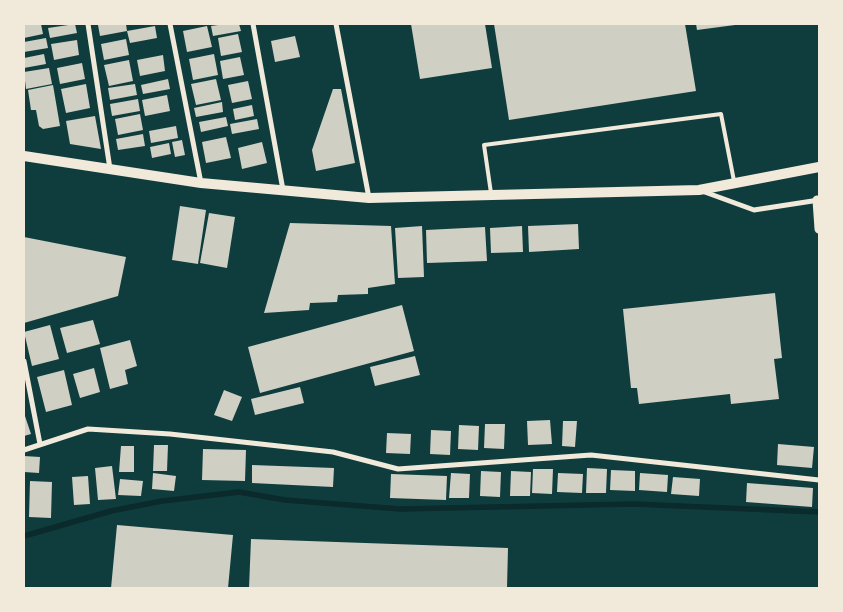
<!DOCTYPE html>
<html>
<head>
<meta charset="utf-8">
<style>
	body { margin:0 }
	#map { position:relative; width:843px; height:612px; overflow:hidden; background:#0f3d3e; font-family:"Varela Round",sans-serif }
	canvas { display:block }
	.frame { position:absolute; inset:0; border:25px solid #f1e9da; pointer-events:none }
</style>
</head>
<body>
<div id="map">
<canvas width="843" height="612"></canvas>
<div class="frame"></div>
</div>
<script>
const ctx = document.querySelector('canvas').getContext('2d');
ctx.lineJoin = 'round';
function trace(path, color, width, dash) { ctx.strokeStyle = color; ctx.lineWidth = width; ctx.lineCap = dash ? 'butt' : 'round'; ctx.setLineDash(dash || []); ctx.stroke(path); }
function fillPath(path, color) { ctx.fillStyle = color; ctx.fill(path, 'evenodd'); }
const stream = new Path2D(`
	M24 536 111 511 162 501 239 492 285 500 400 509 634 504 819 512`);
const building = new Path2D(`
	M24 24H41L43 34 24 38Z
	M75 24 77 33 50 38 48 28Z
	M102 24H126L127 31 100 36 98 25Z
	M225 24H239L241 31 213 36 211 26Z
	M411 24H485L492 68 420 79Z
	M494 24H685L696 91 509 120Z
	M696 24H735V25L697 30Z
	M155 26 157 38 130 43 127 31Z
	M207 26 212 47 187 52 183 31Z
	M238 34 242 52 221 56 218 38Z
	M295 36 300 57 275 62 271 41Z
	M46 38 48 48 24 52V42Z
	M126 39 129 55 104 60 101 44Z
	M77 40 79 55 54 60 51 44Z
	M44 54 46 64 24 68V58Z
	M214 54 218 75 193 80 189 59Z
	M163 55 165 71 140 76 137 60Z
	M240 57 244 75 223 79 220 61Z
	M129 60 133 81 109 86 104 65Z
	M82 63 85 79 60 84 57 68Z
	M49 68 52 84 26 89 24 72Z
	M168 79 170 89 143 94 141 85Z
	M216 79 221 100 196 105 191 84Z
	M248 81 252 99 232 103 228 85Z
	M86 84 90 108 66 113 61 89Z
	M135 84 137 95 110 100 108 88Z
	M53 85 60 126 43 129 39 126 36 110H31L28 90Z
	M333 89H341L355 163 316 171 312 150Z
	M167 95 170 111 145 116 142 100Z
	M138 99 140 111 112 116 110 104Z
	M222 102 223 112 196 117 194 108Z
	M252 105 254 116 235 120 233 109Z
	M140 114 143 130 118 135 115 119Z
	M95 116 101 149 70 144 66 121Z
	M226 117 228 126 201 132 199 122Z
	M257 119 259 129 232 134 230 124Z
	M176 126 178 138 151 143 149 131Z
	M143 134 145 146 118 150 116 139Z
	M226 137 231 158 206 163 202 142Z
	M182 140 185 155 175 157 172 142Z
	M262 142 267 163 242 169 238 148Z
	M169 143 171 154 152 158 150 147Z
	M180 206 206 210 198 264 172 260Z
	M209 213 235 217 227 268 200 263Z
	M290 223 391 226 395 284 368 288V294L338 295 337 302 310 303 309 310 264 313Z
	M578 224 579 249 529 252 528 226Z
	M422 226 424 277 398 278 395 228Z
	M522 226 523 252 491 253 490 228Z
	M485 227 487 261 427 263 426 230Z
	M24 237 126 257 118 296 24 323Z
	M775 293 782 358 774 359 779 399 731 404 730 394 639 404 637 388H631L623 309Z
	M402 305 414 351 260 393 248 347Z
	M93 320 100 344 67 353 60 328Z
	M50 325 59 359 32 366 24 332Z
	M130 340 137 366 125 370 128 384 110 389 100 348Z
	M415 356 420 375 375 386 370 367Z
	M94 368 100 392 80 398 73 374Z
	M64 370 72 405 46 412 37 377Z
	M300 387 304 403 255 415 251 399Z
	M224 390 242 397 232 421 214 415Z
	M24 413 31 434 24 436Z
	M550 420 552 444 528 445 527 421Z
	M563 421H577L575 447 562 446Z
	M485 424H505L504 449 484 448Z
	M459 425 479 426 478 450 458 449Z
	M431 430 451 431 450 455 430 454Z
	M387 433 411 434 410 454 386 453Z
	M778 444 814 447 812 468 777 465Z
	M154 445H168L167 471H153Z
	M121 446H134V472H119Z
	M203 449 246 450 245 481 202 480Z
	M24 456 40 457 39 473 24 472Z
	M252 465 334 468 333 487 252 483Z
	M112 466 116 499 98 500 95 468Z
	M587 468 607 469 606 493H586Z
	M533 469H553L552 494 532 493Z
	M611 470 635 471V491L610 490Z
	M481 471 501 472 500 497 480 496Z
	M511 471 531 472 530 496H510Z
	M153 473 176 476 174 491 152 489Z
	M451 473 470 474 469 498H449Z
	M558 473 583 474 582 493 557 492Z
	M640 473 668 475 667 492 639 490Z
	M391 474 447 476 446 500 390 498Z
	M88 476 90 504 74 505 72 477Z
	M673 477 700 479 699 496 671 494Z
	M120 479 143 481 141 496 118 495Z
	M30 481 52 482 51 518 29 517Z
	M747 483 813 488 812 507 746 502Z
	M117 525 233 535 228 588H111Z
	M251 539 508 548 507 588H249Z`);
const service = new Path2D(`
	M491 193 484 145 721 114 734 181`);
const minor = new Path2D(`
	M88 24 110 169
	M170 24 201 183
	M253 24 283 190
	M336 24 369 198
	M702 191 754 210 819 200
	M24 361 40 444
	M24 450 88 429 170 434 333 452 398 469 591 455 819 480`);
const tertiary = new Path2D(`
	M817 200 819 229`);
const secondary = new Path2D(`
	M24 156 201 183 369 198 699 190 819 167`);
trace(stream, '#0a2a2b', 5.5);
fillPath(building, '#cfcfc3');
trace(service, '#f1e9da', 4);
trace(minor, '#f1e9da', 5);
trace(tertiary, '#f1e9da', 9);
trace(secondary, '#f1e9da', 10);
</script>
</body>
</html>
